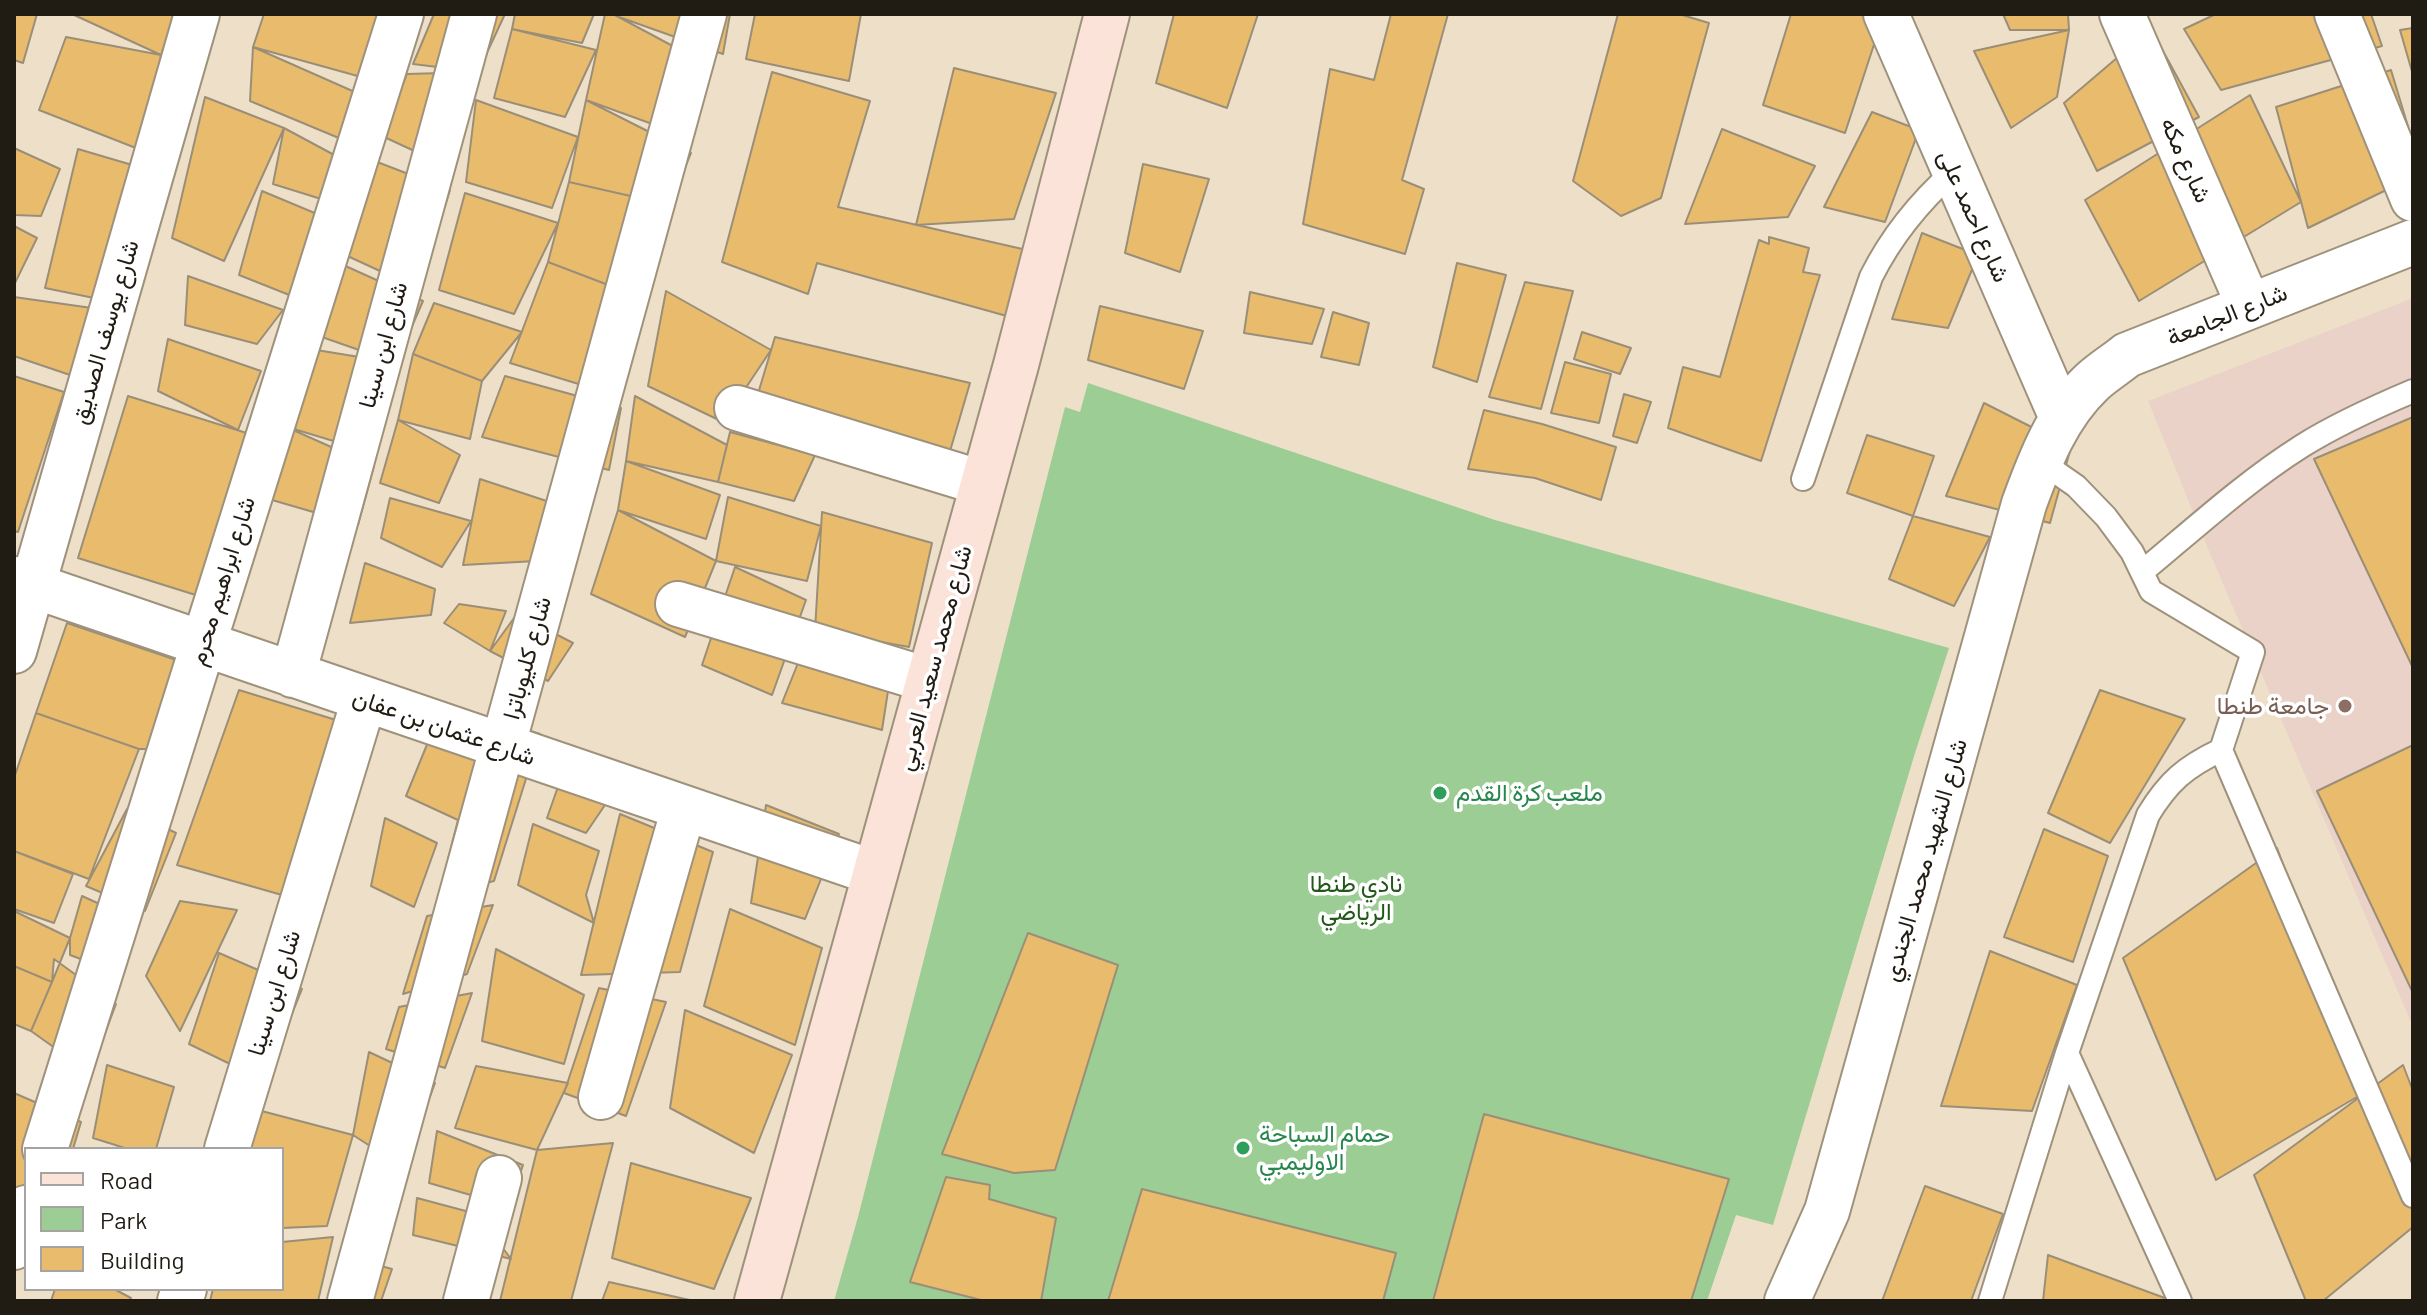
<!DOCTYPE html>
<html>
<head>
<meta charset="utf-8">
<style>
	body { margin:0 }
	#map { position:relative; width:2427px; height:1315px; overflow:hidden; background:#eee0c8; font-family:Barlow,sans-serif }
	canvas { display:block }
	.frame { position:absolute; inset:0; border:16px solid #211c13; pointer-events:none }
	.legend { position:absolute; left:24px; top:1147px; width:260px; height:144px; box-sizing:border-box; background:#fff; border:2px solid #a6a4a1; margin:0; padding:10px 14px; list-style:none; font-size:24px; color:#211c13 }
	.legend li { display:flex; align-items:center; gap:16px; height:40px }
	.legend b { width:40px; border:2px solid #a6a4a1 }
</style>
</head>
<body>
<div id="map">
<canvas width="2427" height="1315"></canvas>
<div class="frame"></div>
<ul class="legend">
<li><b style="height:10px;background:#fce3da"></b>Road</li>
<li><b style="height:22px;background:#9ccd94"></b>Park</li>
<li><b style="height:22px;background:#e8bc6c"></b>Building</li>
</ul>
</div>
<script>
const ctx = document.querySelector('canvas').getContext('2d');
ctx.lineJoin = 'round';
function fillPath(path, color) { ctx.fillStyle = color; ctx.fill(path, 'evenodd'); }
function trace(path, color, width, dash) { ctx.strokeStyle = color; ctx.lineWidth = width; ctx.lineCap = dash ? 'butt' : 'round'; ctx.setLineDash(dash || []); ctx.stroke(path); }
function write(font, color, halo, rows, align = 'center') {
  ctx.font = font + ' Barlow,Vazirmatn,sans-serif'; ctx.lineWidth = 7; ctx.setLineDash([]); ctx.textBaseline = 'middle'; ctx.strokeStyle = halo; ctx.fillStyle = color; for (const [text, x, y, turn = 0] of rows) {
    ctx.save(); ctx.translate(x, y); ctx.rotate((+turn || 0) * Math.PI / 180); ctx.textAlign = isNaN(turn) ? turn : align; if (halo) ctx.strokeText(text, 0, 0); ctx.fillText(text, 0, 0); ctx.restore();
  }
}
const education = new Path2D(`
	M2413 298V1027L2208 549 2148 401Z`);
const green = new Path2D(`
	M1088 383 1495 520 1949 648 1915 753 1773 1225 1736 1215 1707 1301H834L858 1217 1065 407 1080 412Z`);
const building = new Path2D(`
	M14 14H37L23 63 14 60Z
	M72 14H176L161 55Z
	M264 14H397L372 80 253 47Z
	M434 14H505L478 72 413 64Z
	M515 14H594L582 43 512 29Z
	M605 14H613L710 66 691 138 586 100Z
	M620 14H730L723 54 619 17Z
	M755 14H861L849 81 746 59Z
	M1174 14H1258L1227 108 1156 83Z
	M1391 14H1448L1402 180 1424 189 1405 254 1303 224 1330 69 1374 80Z
	M1618 14H1679L1709 23 1661 198 1621 216 1573 181Z
	M1791 14H1884L1845 133 1763 105Z
	M2003 14H2068L2069 30H2010Z
	M2216 14H2371L2382 46 2221 90 2184 29Z
	M2413 28V75L2400 30Z
	M512 29 596 50 565 117 494 98Z
	M2151 29 2199 117 2097 171 2064 103Z
	M2069 30 2057 97 2011 128 1974 51Z
	M66 37 161 55 146 152 39 110Z
	M253 47 357 93 346 141 250 101Z
	M954 68 1056 93 1014 219 916 225Z
	M2391 70 2413 143V177L2308 228 2276 107Z
	M478 72 449 167 382 136 407 74Z
	M772 72 870 101 838 207 1040 253 1021 320 817 263 808 294 722 262Z
	M2250 95 2301 202 2139 301 2085 200Z
	M205 97 284 128 224 261 172 238Z
	M476 100 578 137 552 208 466 182Z
	M586 100 691 153 670 205 569 182Z
	M1872 112 1919 130 1885 222 1824 207Z
	M284 128 351 164 334 203 273 184Z
	M1722 129 1815 166 1788 217 1685 224Z
	M14 148 60 169 41 216 14 215Z
	M78 149 139 167 99 299 45 288Z
	M372 160 450 190 419 289 341 253Z
	M1143 164 1209 179 1180 272 1125 253Z
	M569 182 670 205 645 299 548 262Z
	M262 191 329 219 302 300 239 275Z
	M465 193 558 223 514 314 439 290Z
	M14 226 37 238 14 285Z
	M1922 233 1978 255 1948 328 1892 319Z
	M1769 237 1809 248 1803 272 1820 275 1761 461 1668 428 1683 367 1720 377 1759 240 1769 244Z
	M330 259 423 301 396 363 302 330Z
	M548 262 645 299 621 397 510 363Z
	M1457 263 1506 275 1477 382 1433 367Z
	M188 276 283 310 257 344 185 325Z
	M1525 282 1573 291 1541 409 1489 397Z
	M666 291 771 350 723 422 648 386Z
	M1250 292 1324 309 1312 344 1244 333Z
	M14 297 99 309 73 376 14 356Z
	M434 303 522 332 482 381 413 354Z
	M1100 306 1203 331 1184 389 1088 360Z
	M1333 312 1369 323 1359 365 1321 357Z
	M1582 332 1631 348 1620 374 1574 359Z
	M775 337 970 383 948 458 757 397Z
	M168 339 261 371 238 430 158 391Z
	M298 347 396 363 373 453 284 426Z
	M413 354 482 381 470 439 398 420Z
	M1565 362 1611 374 1599 423 1551 413Z
	M14 376 64 392 18 532 14 531Z
	M505 376 621 408 609 470 482 437Z
	M1624 394 1651 402 1637 443 1613 436Z
	M128 396 253 435 202 597 78 558Z
	M635 396 727 445 718 482 626 461Z
	M1984 403 2071 447 2050 523 1946 496Z
	M1484 410 1542 424 1616 447 1601 500 1535 478 1468 469Z
	M2413 417V668L2314 459Z
	M398 420 460 455 439 503 380 483Z
	M284 426 374 466 358 525 272 500Z
	M730 432 815 455 794 501 718 482Z
	M1867 435 1934 456 1913 516 1847 493Z
	M626 461 720 495 706 539 618 510Z
	M480 479 589 515 573 559 463 565Z
	M728 497 821 526 807 581 716 561Z
	M390 498 471 521 442 567 381 538Z
	M618 510 716 561 685 637 591 594Z
	M822 512 932 543 909 647 815 630Z
	M1913 516 1990 537 1954 606 1889 579Z
	M365 563 435 589 431 615 350 623Z
	M735 567 806 600 772 695 702 665Z
	M459 604 506 611 490 651 444 623Z
	M517 614 573 643 548 681 490 651Z
	M67 623 188 664 158 749H139L36 713Z
	M806 643 888 691 882 730 782 703Z
	M239 690 336 720 282 895 177 865Z
	M2100 690 2185 719 2110 843 2048 813Z
	M444 703 540 734 494 881 439 895 458 820 406 796Z
	M36 713 139 749 89 879 14 851V778Z
	M2413 745V993L2317 791Z
	M560 781 609 799 586 833 547 818Z
	M766 805 839 834 805 919 751 903Z
	M127 809 176 833 145 911 86 886Z
	M620 814 713 852 680 972 581 975Z
	M385 818 437 843 414 907 371 886Z
	M533 824 599 851 586 895 594 923 518 885Z
	M2044 829 2108 856 2073 962 2004 937Z
	M2277 848 2367 1091 2216 1180 2123 958Z
	M14 851 73 874 54 923 14 909Z
	M82 896 137 921 110 970 70 955V938Z
	M180 901 237 910 180 1031 146 976Z
	M493 905 467 974 403 994 427 916Z
	M730 909 822 948 795 1045 704 1006Z
	M14 911 70 938 52 982 14 966Z
	M1028 933 1118 965 1055 1170 1014 1173 942 1154Z
	M496 949 584 995 564 1064 482 1041Z
	M1990 951 2077 985 2032 1111 1941 1106Z
	M219 953 302 989 265 1081 189 1044Z
	M54 959 116 1004 90 1073 31 1031 52 982Z
	M14 966 52 982 31 1031 14 1024Z
	M599 988 666 1002 626 1116 564 1093Z
	M472 993 445 1068 386 1049 399 1007Z
	M685 1010 792 1055 754 1153 670 1108Z
	M369 1052 435 1083 404 1168 353 1135Z
	M107 1065 174 1087 156 1149H128L93 1138Z
	M2403 1065 2413 1091V1227L2323 1301H2306L2254 1175Z
	M476 1066 568 1083 537 1150 455 1128Z
	M14 1093 81 1122 73 1149H26V1232L14 1224Z
	M254 1109 353 1135 327 1226 282 1228V1149H247Z
	M1484 1114 1729 1179 1691 1301H1433Z
	M437 1131 523 1165 509 1206 429 1183Z
	M613 1143 571 1301H500L537 1150Z
	M631 1163 751 1198 714 1289 612 1258Z
	M946 1177 990 1185 989 1199 1056 1218 1041 1301H985L910 1282Z
	M1925 1186 2003 1214 1971 1301H1882Z
	M1142 1189 1396 1253 1383 1301H1108Z
	M417 1198 507 1222 499 1243 511 1259 413 1235Z
	M333 1237 318 1301H210L213 1289H282V1242Z
	M2048 1255 2173 1301H2043Z
	M344 1256 392 1269 381 1301H345Z
	M609 1282 694 1301H602Z
	M55 1289H114L131 1298 129 1301H51Z`);
const lane = new Path2D(`
	M2040 461 2076 486 2106 517 2132 552 2151 591 2253 652 2221 750 2413 1196
	M1803 479 1871 277C1892 235 1919 202 1954 171
	M2142 572C2194 529 2245 482 2302 446 2337 424 2375 407 2413 391
	M2067 1053 2180 1301
	M1990 1301 2067 1053 2148 815C2168 782 2185 767 2221 750`);
const street = new Path2D(`
	M1886 14 2062 418
	M2122 14 2249 306
	M2337 14 2413 199
	M737 408 982 483
	M14 579 875 873
	M678 604 928 680
	M14 651 197 14
	M293 675 474 14
	M601 1097 684 808
	M45 1149 401 14
	M227 1149 364 700
	M14 1247 26 1208
	M180 1301 184 1289
	M350 1301 704 14
	M466 1301 499 1178
	M1787 1301 1827 1211 2024 504C2040 460 2057 415 2092 382 2103 372 2116 364 2127 355L2413 242`);
const secondary = new Path2D(`
	M757 1301 1016 365 1107 14`);
const markers = [
	[2345,706,8,"#8d6e63"],
	[1440,793,8,"#2e9e5b"],
	[1243,1148,8,"#2e9e5b"]
];
const streetNames = [
	["شارع مكه",2186,160,66],
	["شارع احمد على",1974,216,66],
	["شارع الجامعة",2227,315,-22],
	["شارع يوسف الصديق",105,332,-74],
	["شارع ابن سينا",383,345,-75],
	["شارع ابراهيم محرم",222,581,-73],
	["شارع كليوباترا",527,658,-75],
	["شارع محمد سعيد العربي",934,658,-75],
	["شارع عثمان بن عفان",444,727,19],
	["شارع الشهيد محمد الجندي",1925,860,-74],
	["شارع ابن سينا",274,993,-73]
];
const educationNames = [
	["جامعة طنطا",2329,706]
];
const leisureNames = [
	["ملعب كرة القدم",1456,793],
	["حمام السباحة",1259,1134],
	["الاوليمبي",1259,1162]
];
const parkNames = [
	["نادي طنطا",1356,884],
	["الرياضي",1356,912]
];
fillPath(education, '#ead2c9');
fillPath(green, '#9ccd94');
fillPath(building, '#e8bc6c');
trace(building, '#9b8e78', 2);
trace(lane, '#9f927c', 26);
trace(street, '#9f927c', 48);
trace(secondary, '#9f927c', 48);
trace(lane, '#fff', 22);
trace(street, '#fff', 44);
trace(secondary, '#fce3da', 44);
for (const [x, y, r, color] of markers) { const dot = new Path2D(); dot.arc(x, y, r, 0, 2 * Math.PI); ctx.fillStyle = color; ctx.fill(dot); trace(dot, '#fff', 3); }
write('24px', '#211c13', '#fff', streetNames);
write('24px', '#785e54', '#fff', educationNames, 'right');
write('24px', '#27864d', '#fff', leisureNames, 'left');
write('24px', '#225919', '#fff', parkNames);
</script>
</body>
</html>
